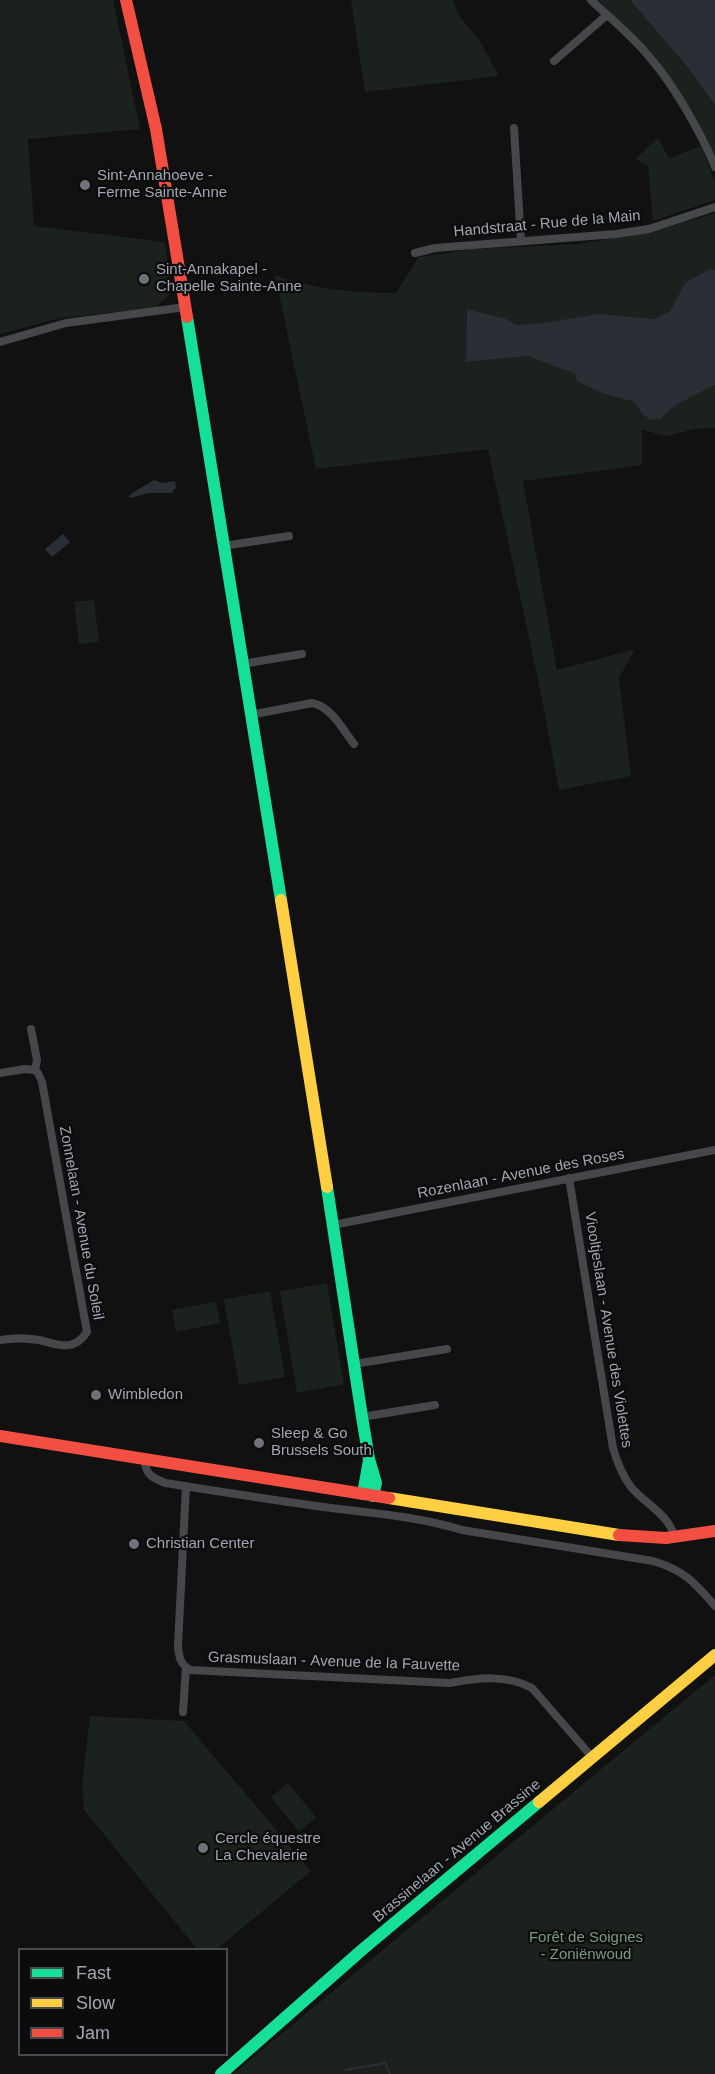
<!DOCTYPE html>
<html>
<head>
<meta charset="utf-8">
<style>
	body { margin:0 }
	#map { position:relative; width:715px; height:2074px; overflow:hidden; background:#111112; font-family:Helvetica,sans-serif }
	canvas { display:block }
	.legend { position:absolute; left:18px; top:1948px; width:210px; height:108px; box-sizing:border-box; background:#0c0c0d; border:2px solid #484a4f; margin:0; padding:8px 10px; list-style:none; font-size:18px; color:#a3a6b2 }
	.legend li { display:flex; align-items:center; gap:12px; height:30px }
	.legend b { width:30px; border:2px solid #484a4f }
</style>
</head>
<body>
<div id="map">
<canvas width="715" height="2074"></canvas>
<ul class="legend">
<li><b style="height:8px;background:#16e098"></b>Fast</li>
<li><b style="height:8px;background:#ffcf43"></b>Slow</li>
<li><b style="height:8px;background:#f24e42"></b>Jam</li>
</ul>
</div>
<script>
const ctx = document.querySelector('canvas').getContext('2d');
ctx.lineJoin = 'round';
function fillPath(path, color) { ctx.fillStyle = color; ctx.fill(path, 'evenodd'); }
function trace(path, color, width, dash) { ctx.strokeStyle = color; ctx.lineWidth = width; ctx.lineCap = dash ? 'butt' : 'round'; ctx.setLineDash(dash || []); ctx.stroke(path); }
function write(font, color, halo, rows, align = 'center') {
  ctx.font = font + ' Helvetica,sans-serif'; ctx.lineWidth = 4.5; ctx.setLineDash([]); ctx.textBaseline = 'middle'; ctx.strokeStyle = halo; ctx.fillStyle = color; for (const [text, x, y, turn = 0] of rows) {
    ctx.save(); ctx.translate(x, y); ctx.rotate((+turn || 0) * Math.PI / 180); ctx.textAlign = isNaN(turn) ? turn : align; if (halo) ctx.strokeText(text, 0, 0); ctx.fillText(text, 0, 0); ctx.restore();
  }
}
const green = new Path2D(`
	M0 0H113L140 129 28 139 34 226 165 242 171 293 156 307 61 318 0 334Z
	M351 0H453L458 14 479 40 499 76 365 92Z
	M598 0H630L686 65 715 105V162L699 124 661 66Z
	M658 138 669 158 701 146 715 182V200L653 221 648 166 635 159Z
	M715 213V270H710L685 283 670 311 655 319 636 318 516 325 507 319 467 309 466 362 528 356 575 374 602 393 634 402 642 414 662 419 674 406 715 385V428L695 429 666 436 642 430V465L523 481 557 670 635 649 619 678 631 776 559 790 538 679 488 449 316 469 275 275C309 288 359 294 396 293L419 257 474 249 579 244 657 230Z
	M94 600 99 642 79 644 74 602Z
	M327 1283 344 1384 297 1393 280 1291Z
	M270 1291 285 1377 239 1385 224 1299Z
	M216 1302 220 1323 176 1332 172 1310Z
	M715 1675V2074H233Z
	M90 1716 184 1721 311 1871 217 1949H197L84 1810 82 1785Z
	M288 1783 316 1817 299 1832 271 1797Z`);
const water = new Path2D(`
	M630 0H715V105L686 65Z
	M710 269 715 270V385L674 406 661 419 651 420 642 414 634 402 602 393 577 381 575 374 528 356 466 362 467 309 507 319 516 325 543 323 598 314 655 319 670 311 685 283Z
	M154 480 162 483 175 481 176 488 171 493H148L130 498 129 496 132 493Z
	M63 534 70 542 52 557 45 549Z`);
const stream = new Path2D(`
	M346 2070 385 2063 390 2074`);
const street = new Path2D(`
	M591 0C611 19 634 37 651 59 673 84 703 136 715 167
	M554 61 607 15
	M514 128 521 241
	M415 253 435 248 616 234 649 229 715 207
	M0 342 66 323 185 307
	M223 546 289 536
	M242 664 302 654
	M250 715 312 703C331 706 343 730 354 744
	M0 1073 25 1069 35 1070
	M569 1178 613 1448C617 1462 622 1475 631 1487 644 1503 671 1516 674 1537
	M333 1225 715 1150
	M0 1340C12 1338 27 1338 39 1340 58 1344 73 1353 87 1332L42 1082 38 1073 35 1070 37 1060 31 1029
	M354 1364 447 1349
	M362 1417 435 1405
	M145 1459C144 1474 153 1478 165 1483 216 1491 266 1499 316 1506 365 1513 414 1515 462 1530L653 1561C684 1570 695 1583 715 1606
	M186 1486 178 1646C179 1657 180 1665 191 1670L450 1683C477 1678 507 1674 532 1688L592 1757
	M183 1712 186 1667`);
const fast = new Path2D(`
	M187 317 281 900
	M327 1187 362 1417 369 1459 376 1483 373 1496
	M363 1494 369 1460
	M221 2074 363 1949 539 1802`);
const slow = new Path2D(`
	M281 900 327 1187
	M389 1498 619 1535
	M539 1802 715 1655`);
const jam = new Path2D(`
	M126 0 156 129 187 317
	M0 1436 389 1498
	M619 1535 666 1538 715 1531`);
const markers = [
	[85,185,6,"#70727a"],
	[144,279,6,"#70727a"],
	[96,1395,6,"#70727a"],
	[259,1443,6,"#70727a"],
	[134,1544,6,"#70727a"],
	[203,1848,6,"#70727a"]
];
const poiNames = [
	["Sint-Annahoeve -",97,176],
	["Ferme Sainte-Anne",97,193],
	["Sint-Annakapel -",156,270],
	["Chapelle Sainte-Anne",156,287],
	["Wimbledon",108,1395],
	["Sleep & Go",271,1434],
	["Brussels South",271,1451],
	["Christian Center",146,1544],
	["Cercle équestre",215,1839],
	["La Chevalerie",215,1856]
];
const streetNames = [
	["Handstraat - Rue de la Main",547,224,-5],
	["Rozenlaan - Avenue des Roses",521,1174,-11],
	["Zonnelaan - Avenue du Soleil",81,1223,80],
	["Viooltjeslaan - Avenue des Violettes",608,1330,81],
	["Grasmuslaan - Avenue de la Fauvette",334,1662,2],
	["Brassinelaan - Avenue Brassine",457,1851,-40]
];
const parkNames = [
	["Forêt de Soignes",586,1938],
	["- Zoniënwoud",586,1955]
];
fillPath(green, '#1b211c');
fillPath(water, '#292f35');
trace(stream, '#292f35', 2);
trace(street, '#46474a', 8);
trace(fast, '#16e098', 12);
trace(slow, '#ffcf43', 12);
trace(jam, '#f24e42', 12);
for (const [x, y, r, color] of markers) { const dot = new Path2D(); dot.arc(x, y, r, 0, 2 * Math.PI); ctx.fillStyle = color; ctx.fill(dot); trace(dot, '#0c0c0d', 2); }
write('15px', '#a3a6b2', '#0c0c0d', poiNames, 'left');
write('15px', '#a3a6b2', '#0c0c0d', streetNames);
write('15px', '#7b9b7f', '#0c0c0d', parkNames);
</script>
</body>
</html>
